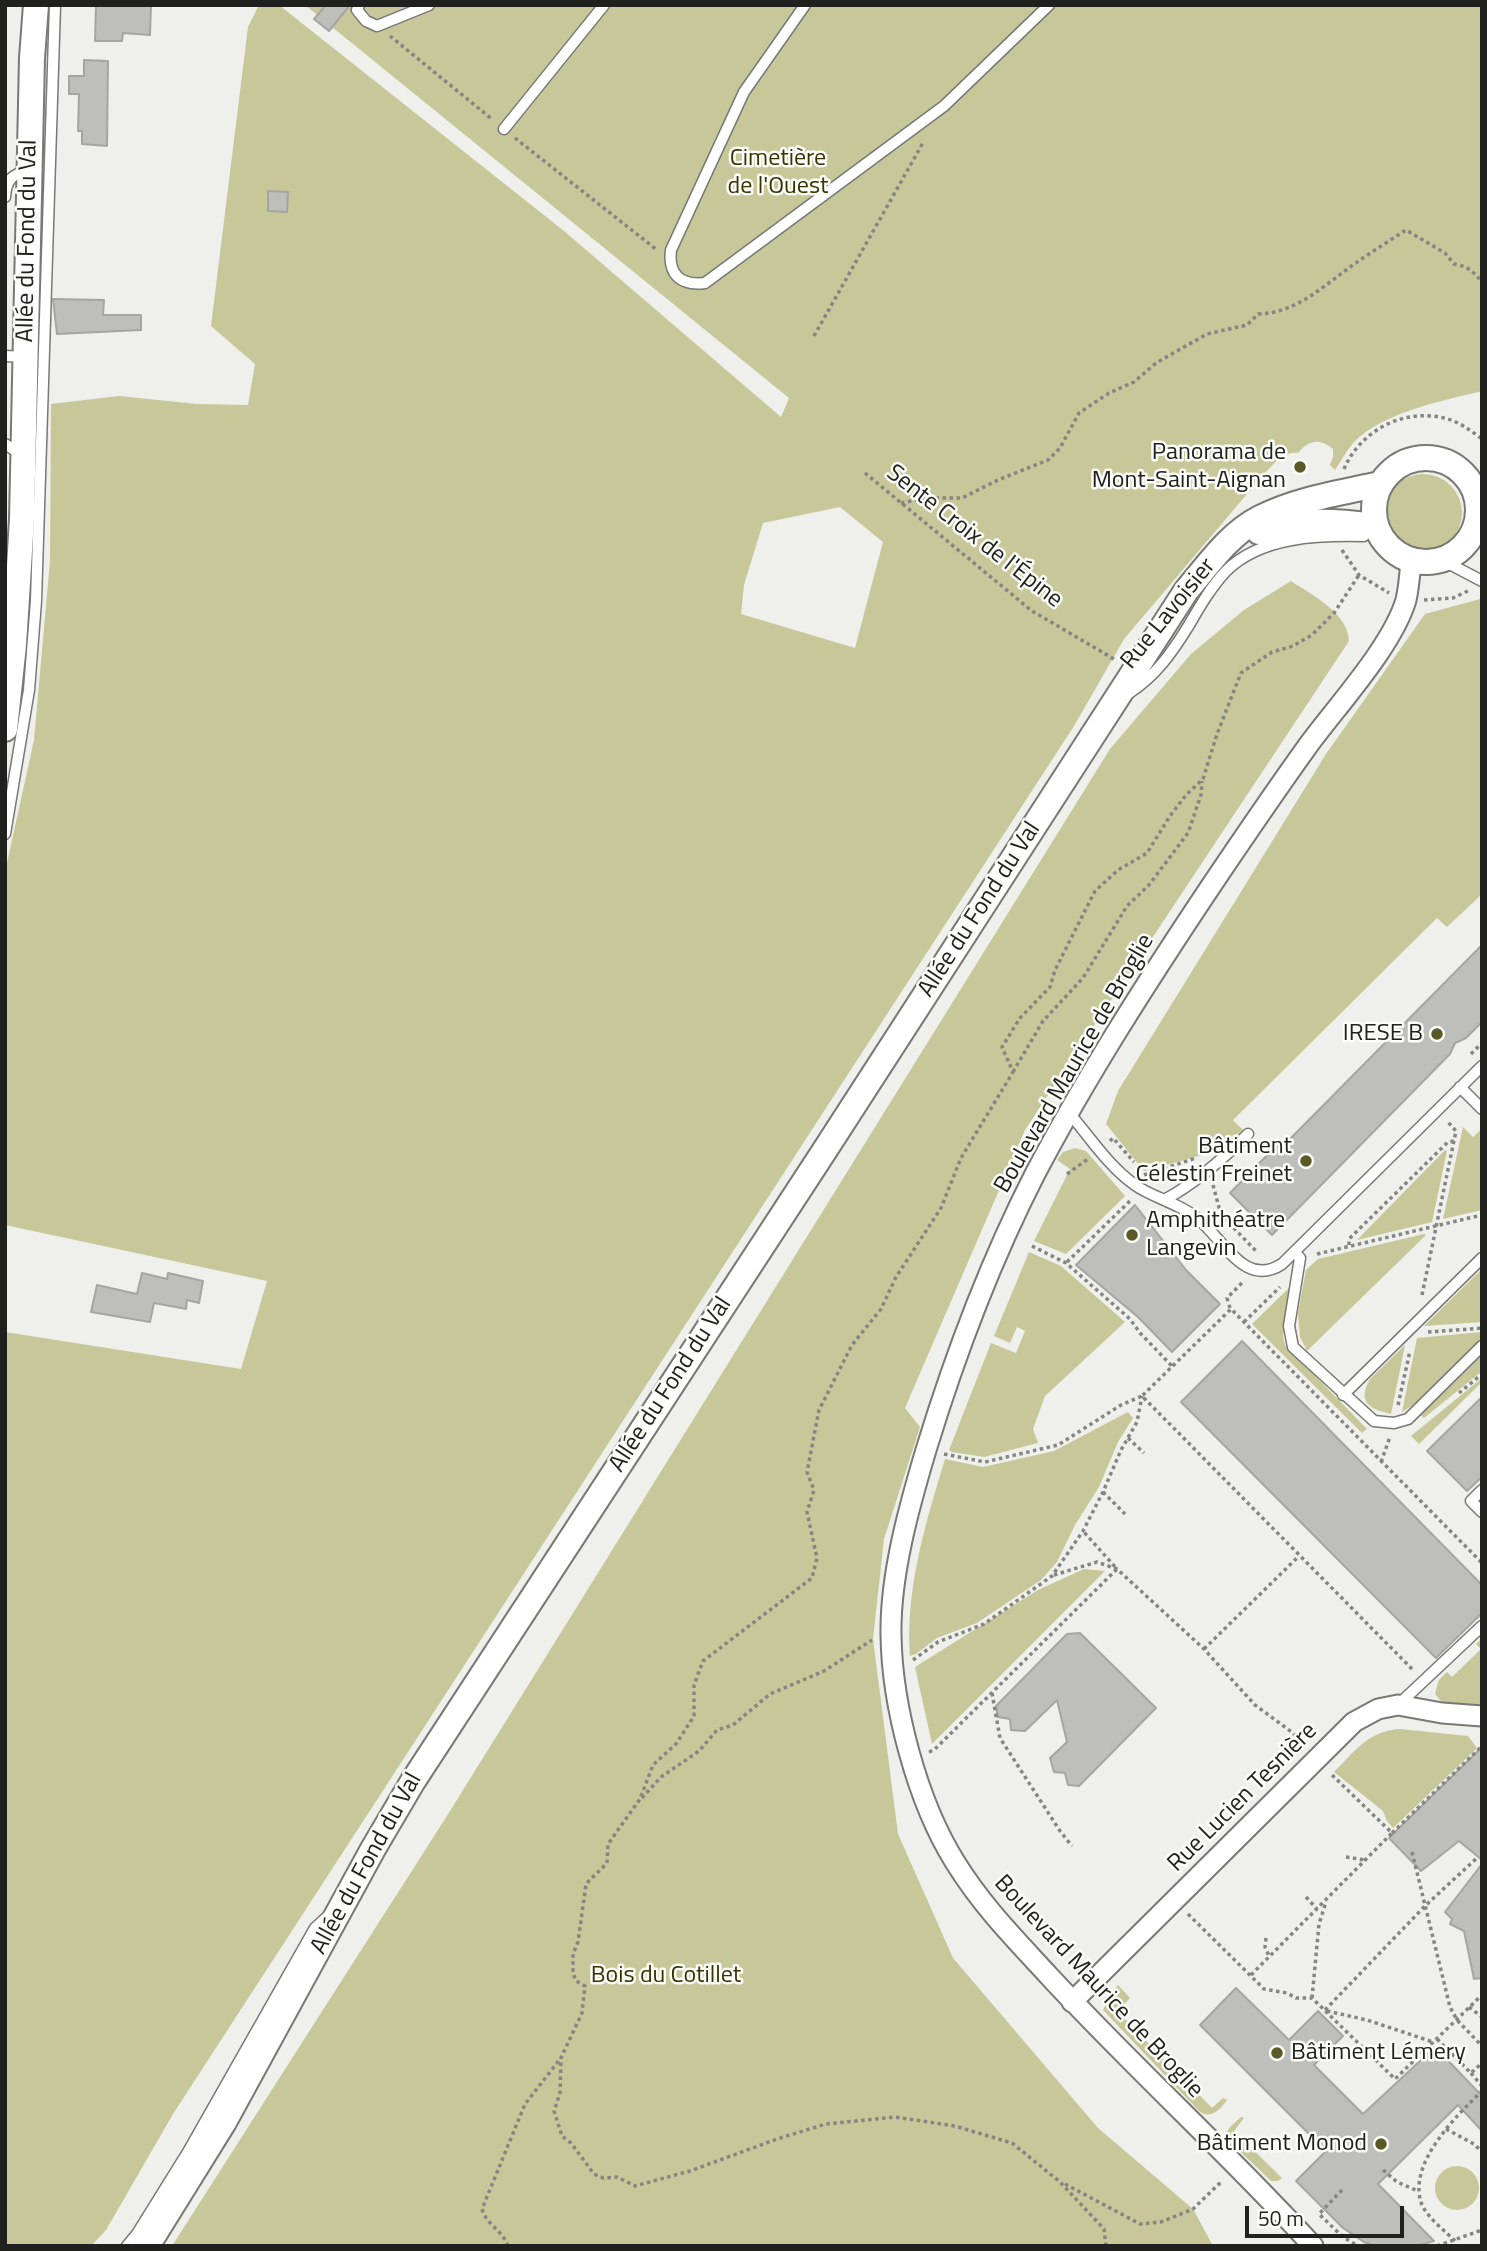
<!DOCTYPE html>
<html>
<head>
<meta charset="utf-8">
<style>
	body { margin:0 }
	#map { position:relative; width:1487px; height:2251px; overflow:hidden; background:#efefeb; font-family:"Titillium Web",sans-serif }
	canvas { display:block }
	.frame { position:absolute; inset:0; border:7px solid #20201e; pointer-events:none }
	.scale { position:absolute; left:1245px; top:2206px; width:159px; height:32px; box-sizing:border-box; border:4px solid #20201e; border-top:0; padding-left:9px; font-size:21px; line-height:24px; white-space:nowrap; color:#20201e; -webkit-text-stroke:5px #fcfcf8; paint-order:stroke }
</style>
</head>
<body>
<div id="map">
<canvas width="1487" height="2251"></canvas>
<div class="frame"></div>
<div class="scale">50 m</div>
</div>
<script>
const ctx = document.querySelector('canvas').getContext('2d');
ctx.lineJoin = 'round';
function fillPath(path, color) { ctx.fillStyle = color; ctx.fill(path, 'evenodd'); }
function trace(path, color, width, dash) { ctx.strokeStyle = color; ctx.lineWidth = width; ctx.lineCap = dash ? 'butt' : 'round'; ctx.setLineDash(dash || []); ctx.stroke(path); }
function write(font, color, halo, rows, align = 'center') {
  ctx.font = font + ' "Titillium Web",sans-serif'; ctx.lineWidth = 5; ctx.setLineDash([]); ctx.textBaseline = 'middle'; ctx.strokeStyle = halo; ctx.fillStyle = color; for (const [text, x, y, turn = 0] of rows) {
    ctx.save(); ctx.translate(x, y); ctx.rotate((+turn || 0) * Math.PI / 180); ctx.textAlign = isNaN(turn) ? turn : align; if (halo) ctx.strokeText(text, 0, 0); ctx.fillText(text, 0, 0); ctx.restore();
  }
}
const green = new Path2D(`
	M259 5H279L564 231 781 417 789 398 305 5H1482V391C1442 401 1384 412 1354 442 1347 450 1341 461 1335 470L1330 465 1333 457V449C1320 438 1309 440 1298 453 1283 451 1274 464 1264 474L1124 639 1074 726 173 2114 106 2230 91 2246H5V1332L241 1369 267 1281 5 1225V872L34 740 50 561 51 404 119 396 197 404 248 405 255 364 211 326 248 27ZM840 507 883 542 855 648 741 614 744 585 763 523Z
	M1384 513a39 39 0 1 1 78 0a39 39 0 1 1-78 0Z
	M1291 581C1312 595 1348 613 1349 641L1025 1130 905 1408 920 1427 884 1539 873 1639 898 1834 953 1958 1098 2128 1193 2209 1213 2246H172L445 1819 1110 749 1191 654 1244 610Z
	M1480 599 1482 601V894L1447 927 1437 918 1233 1120 1243 1130 1213 1152 1144 1171 1106 1124 1118 1091 1326 754 1425 614Z
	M1463 1127 1473 1137 1482 1129V1210L1443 1219Z
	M1075 1148 1086 1151 1125 1196 1066 1254 1034 1241 1070 1169 1057 1160 1063 1152Z
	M1445 1150 1447 1151 1432 1222 1357 1240Z
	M1424 1234 1426 1235 1307 1351 1300 1337 1298 1313 1306 1270 1318 1259Z
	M1029 1252 1061 1266 1125 1322 1045 1396 1033 1429 1038 1443 984 1457 952 1452 949 1450 991 1343 1016 1353 1025 1331 1017 1327 1010 1343 994 1336Z
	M1482 1269V1322L1424 1326Z
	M1291 1286 1283 1336 1285 1345 1367 1429 1362 1433 1252 1324Z
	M1482 1332V1338L1413 1405 1402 1412 1417 1338Z
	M1405 1345 1391 1414C1369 1409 1357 1402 1370 1379Z
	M1482 1355V1371L1424 1418 1421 1415Z
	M1482 1378V1382L1419 1444 1411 1436Z
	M1128 1412 1133 1418 1118 1442 1099 1487 1075 1525 1057 1562 1041 1580 977 1623 937 1638 916 1654 910 1656C905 1589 926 1522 945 1459L983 1467 1054 1451Z
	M1084 1569 1105 1571 932 1744 915 1667 1038 1590Z
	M1482 1639V1706C1466 1707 1442 1709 1435 1693L1439 1680 1447 1672 1452 1677 1481 1649 1476 1644Z
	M1400 1729 1468 1736 1477 1748 1393 1828 1387 1821 1383 1811 1334 1772C1355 1751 1368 1731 1400 1729Z
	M1118 1985 1130 1998 1117 2011 1212 2108 1223 2098 1227 2100C1220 2110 1210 2120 1199 2111L1103 2010 1111 1993Z
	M1241 2117 1244 2118 1234 2131 1282 2178 1278 2181H1271L1225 2137 1229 2128Z
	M1435 2188a22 22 0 1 1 44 0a22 22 0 1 1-44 0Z`);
const building = new Path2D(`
	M96 5H151L150 35 123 33 122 41H95Z
	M326 5H350L329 31 314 19Z
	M84 60 108 61 107 146 82 144V131H78L79 94H69V76H84Z
	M268 191 288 192 287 212 268 211Z
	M53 299 104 300 103 315H141V330L57 334Z
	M1482 945V1022L1466 1038 1455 1043 1450 1054 1272 1235 1230 1193 1280 1142 1284 1145Z
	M1135 1205 1186 1270 1220 1304 1172 1352 1138 1317 1076 1265Z
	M142 1273 167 1279 168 1273 203 1281 199 1303 187 1300 186 1309 154 1303 150 1322 91 1312 97 1285 137 1294Z
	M1242 1341 1482 1585V1613L1436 1658 1181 1402Z
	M1482 1397V1477L1467 1491 1427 1451Z
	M1080 1633 1156 1708 1079 1786 1068 1785 1065 1773 1054 1772 1050 1758 1067 1742 1057 1700 1025 1731 1011 1730 1010 1719 998 1717 996 1706 1067 1634Z
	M1482 1747V1860L1459 1841 1421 1871 1389 1838Z
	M1482 1864V1978L1474 1979 1464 1931 1450 1924 1452 1919 1445 1912Z
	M1236 1988 1289 2040 1318 2011 1343 2036 1314 2065 1363 2114 1435 2047 1482 2096V2131L1458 2105 1378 2184 1434 2241 1416 2246H1375L1364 2242 1343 2228 1296 2181 1326 2151 1200 2025Z`);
const path = new Path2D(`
	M390 36 493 120
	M515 138 657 250
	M814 336 924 141
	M1344 469C1360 431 1403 408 1444 418 1458 421 1470 430 1482 439
	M865 473 1032 611 1114 659
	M901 503 928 498H962L998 480 1048 460 1060 448 1079 413 1109 393 1134 382 1156 363 1207 334 1247 325 1258 314C1294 313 1319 290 1346 270 1365 256 1386 243 1406 230L1445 253 1454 264C1467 266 1475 272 1482 283
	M1342 550 1359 575 1389 593
	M1424 600 1453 598 1470 590
	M1471 1054 1482 1043
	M1013 1072 1043 1021 1083 978 1127 906 1149 885 1188 833 1201 795 1202 781
	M1110 1141 1113 1138 1134 1162
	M1067 1174 1088 1159
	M1144 1175 1196 1158
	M1213 1185 1221 1215 1258 1253
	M1349 1245V1239L1448 1142 1454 1141
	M1032 1246 1066 1263 1130 1319 1140 1333 1172 1366
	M1317 1254 1482 1215
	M1067 1262 1132 1199
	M1422 1295 1456 1131 1447 1121
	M1230 1308 1227 1298 1243 1282
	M1244 1322 1280 1287
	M1428 1332 1482 1328
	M1459 1393 1482 1374
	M1398 1405 1410 1351
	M1128 1438 1144 1453
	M944 1454 985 1462 1058 1445 1121 1405 1142 1396
	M1381 1462 1390 1437
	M1103 1492 1125 1514
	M1054 1575 1097 1562 1117 1569 1204 1649 1255 1705 1293 1733 1304 1746
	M1204 1649 1299 1556
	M913 1660 938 1642 984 1624 1052 1576 1083 1531 1103 1492 1121 1450 1137 1422 1142 1396
	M1412 1669 1142 1396 1231 1309 1482 1563
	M992 1693 1000 1738 1060 1831 1072 1846
	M929 1752 934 1750 1117 1569 1083 1531
	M642 1798 661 1777 699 1751 717 1730 733 1725 770 1694 824 1671 872 1640
	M1392 1833 1482 1746
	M1412 1852 1450 2007 1457 2020 1482 2046
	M1346 1857 1365 1860
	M1306 1897 1317 1909
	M1188 1914 1264 1989 1287 1993 1296 1998H1312L1395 2079 1482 1995
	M1266 1938 1265 1947 1269 1956
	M1251 1975 1392 1833 1330 1773
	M1312 1998 1319 1924 1326 1902
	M1469 2007 1482 2017
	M1325 2010 1425 1906 1478 1857
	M1327 2011 1367 2020 1433 2042
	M1437 2039 1471 2073 1482 2063
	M1471 2073 1482 2086
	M1446 2129 1474 2144 1482 2152
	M1383 2170 1397 2182 1418 2191
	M1065 2184 1140 2224 1161 2222 1193 2209 1222 2181
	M1342 2190 1319 2214 1343 2237 1358 2246
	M1455 2241C1444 2230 1428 2218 1422 2205 1406 2165 1456 2116 1482 2091
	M508 2246C503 2231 486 2224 482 2209L525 2104 561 2058
	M1106 2246 1104 2229 1060 2182 1012 2143 955 2126 895 2117 826 2124 777 2139 690 2171 635 2186 617 2177 603 2178 594 2174 571 2143 562 2136 554 2111 560 2093 561 2058 582 2013 585 1986 576 1981 573 1973V1954L578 1942 586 1884 607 1863 608 1844 640 1799 653 1765 676 1744 694 1716V1685L703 1661 812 1578 817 1558 807 1512 814 1490 807 1472 819 1410 852 1345 881 1309 896 1277 941 1208 961 1158 1013 1072 1002 1047 1020 1018 1050 987 1055 970 1095 891 1118 870 1147 853 1170 816 1186 795 1203 779 1217 734 1241 673 1272 652 1293 646 1312 635 1334 613 1359 575
	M1437 2246 1482 2230`);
const service = new Path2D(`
	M359 5 357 10 366 21 377 26 429 5
	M805 5 744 92 671 250C668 274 680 286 705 283L944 106 1049 5
	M504 129 604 5
	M5 197C6 180 12 174 29 170
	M5 356 25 357
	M5 444 22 455
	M1475 528 1482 540
	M1442 560 1482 581
	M1129 693C1156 676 1173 651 1189 625 1200 606 1211 587 1226 571 1261 536 1319 535 1364 536
	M5 834 29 690 36 601 55 5
	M1460 1087 1482 1109
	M1069 1113C1090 1137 1108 1166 1135 1185 1153 1198 1177 1202 1197 1218 1223 1238 1244 1289 1282 1264L1482 1066
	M1166 1199C1197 1182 1223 1159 1248 1134
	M1294 1252 1300 1258 1289 1326 1293 1347 1374 1421 1394 1423 1408 1419 1482 1346
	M1343 1395 1482 1258
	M1482 1490 1471 1501 1482 1512
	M1398 1705 1482 1626
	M127 2246 137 2234 188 2152 315 1928 327 1917`);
const minor = new Path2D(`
	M1072 2002 1354 1722 1378 1709 1398 1705 1442 1713 1482 1716
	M1313 2246C1228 2153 1135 2069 1049 1976 1014 1938 983 1907 955 1862 917 1801 892 1706 891 1635 890 1575 909 1507 926 1450 955 1355 990 1262 1035 1174 1087 1075 1149 979 1211 886 1242 840 1274 793 1307 747 1336 707 1392 647 1406 600 1409 587 1410 573 1411 560`);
const tertiary = new Path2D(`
	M1374 510a52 52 0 1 1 104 0a52 52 0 1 1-104 0Z
	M1259 532C1298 518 1336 521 1376 526
	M5 729 14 645 22 519 32 58 36 5
	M147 2246 224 2122 373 1849 413 1781 823 1153 1186 591C1208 565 1229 534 1260 518 1297 499 1340 493 1380 484`);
const markers = [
	[1300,467,7,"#5b5a27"],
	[1437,1034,7,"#5b5a27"],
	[1306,1161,7,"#5b5a27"],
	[1132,1235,7,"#5b5a27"],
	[1277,2053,7,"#5b5a27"],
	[1381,2144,7,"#5b5a27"]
];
const parkNames = [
	["Cimetière",778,159],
	["de l'Ouest",778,187],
	["Bois du Cotillet",666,1976]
];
const streetNames = [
	["Allée du Fond du Val",28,241,-89],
	["Sente Croix de l'Épine",974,537,38],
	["Rue Lavoisier",1169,614,-51],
	["Allée du Fond du Val",980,910,-57],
	["Boulevard Maurice de Broglie",1075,1064,-60],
	["Allée du Fond du Val",671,1385,-57],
	["Rue Lucien Tesnière",1243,1798,-45],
	["Allée du Fond du Val",367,1864,-61],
	["Boulevard Maurice de Broglie",1098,1987,47]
];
const poiNames = [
	["Panorama de",1286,453],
	["Mont-Saint-Aignan",1286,481],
	["IRESE B",1423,1034],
	["Bâtiment",1292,1147],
	["Célestin Freinet",1292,1175],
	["Amphithéatre",1146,1221,"left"],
	["Langevin",1146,1249,"left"],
	["Bâtiment Lémery",1291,2053,"left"],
	["Bâtiment Monod",1367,2144]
];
fillPath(green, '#c7c799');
fillPath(building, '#bebeba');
trace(building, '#a5a5a2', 2);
trace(service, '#787874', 13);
trace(minor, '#787874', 23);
trace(tertiary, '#787874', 28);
trace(path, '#858582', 3.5, [3.5, 3.5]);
trace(service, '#fff', 10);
trace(minor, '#fff', 19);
trace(tertiary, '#fff', 24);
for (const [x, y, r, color] of markers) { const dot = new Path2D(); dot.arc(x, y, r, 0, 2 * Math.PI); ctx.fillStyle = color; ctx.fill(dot); trace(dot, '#fcfcf8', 2.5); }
write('24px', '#353300', '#fcfcf8', parkNames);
write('24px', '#20201e', '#fcfcf8', streetNames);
write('24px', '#20201e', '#fcfcf8', poiNames, 'right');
</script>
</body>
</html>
